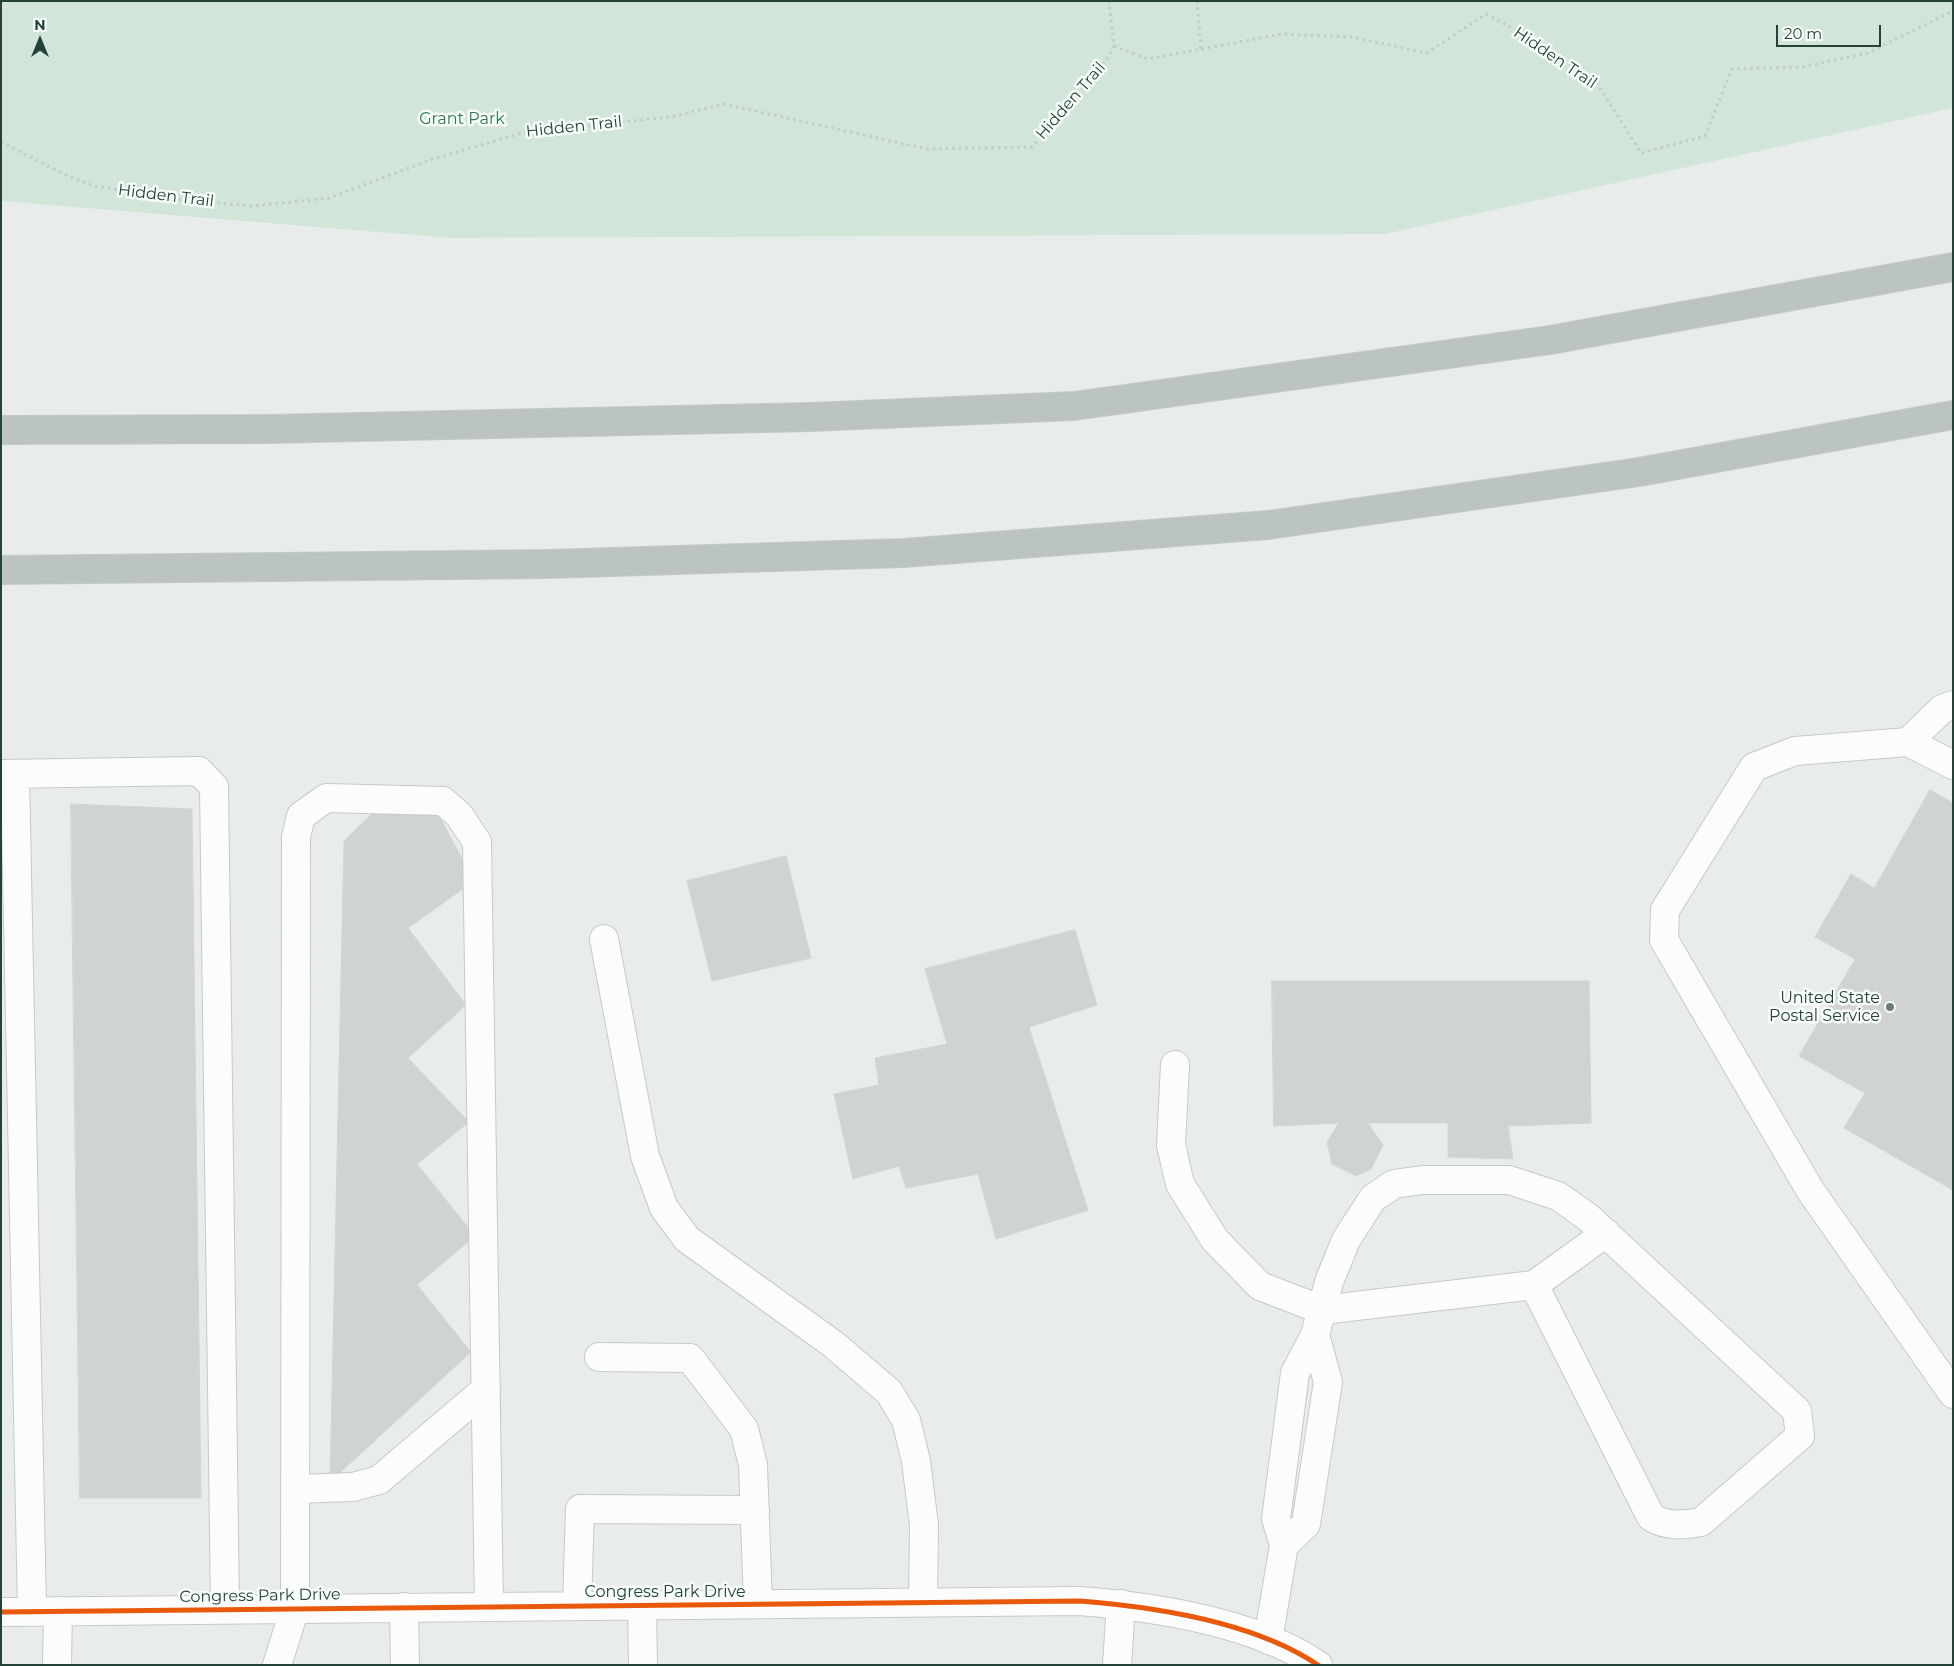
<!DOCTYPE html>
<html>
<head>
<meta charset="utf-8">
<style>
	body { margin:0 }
	#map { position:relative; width:1954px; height:1666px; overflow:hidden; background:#e8edeb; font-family:Montserrat,sans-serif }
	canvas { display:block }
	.frame { position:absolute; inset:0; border:2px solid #24423a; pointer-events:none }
	.north { position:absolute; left:15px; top:15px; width:50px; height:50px; -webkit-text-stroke:4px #f7fbf9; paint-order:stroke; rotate:0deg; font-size:14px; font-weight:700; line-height:20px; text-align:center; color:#24423a }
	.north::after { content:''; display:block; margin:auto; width:18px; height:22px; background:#24423a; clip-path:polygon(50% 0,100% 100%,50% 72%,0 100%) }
	.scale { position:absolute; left:1776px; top:25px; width:105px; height:22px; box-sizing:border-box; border:2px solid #24423a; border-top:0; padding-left:6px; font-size:15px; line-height:18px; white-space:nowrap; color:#24423a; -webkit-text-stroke:4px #f7fbf9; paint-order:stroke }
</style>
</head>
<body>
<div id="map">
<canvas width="1954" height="1666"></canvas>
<div class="frame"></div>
<div class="north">N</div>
<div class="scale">20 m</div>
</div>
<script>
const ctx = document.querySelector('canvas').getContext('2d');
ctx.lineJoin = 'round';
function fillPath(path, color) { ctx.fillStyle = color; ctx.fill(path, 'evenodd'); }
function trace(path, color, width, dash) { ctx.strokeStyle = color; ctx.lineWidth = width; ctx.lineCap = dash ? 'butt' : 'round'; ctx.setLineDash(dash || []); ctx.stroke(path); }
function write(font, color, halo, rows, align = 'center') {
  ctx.font = font + ' Montserrat,sans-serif'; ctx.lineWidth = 5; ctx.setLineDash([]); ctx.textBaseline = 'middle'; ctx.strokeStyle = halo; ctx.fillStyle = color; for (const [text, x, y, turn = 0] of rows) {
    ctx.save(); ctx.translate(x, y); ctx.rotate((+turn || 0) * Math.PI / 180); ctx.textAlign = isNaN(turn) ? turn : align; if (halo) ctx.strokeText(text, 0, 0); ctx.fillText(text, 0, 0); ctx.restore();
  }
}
const green = new Path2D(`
	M1 1H1953V108L1385 234 451 238 1 201Z`);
const building = new Path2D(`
	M1930 790 1953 803V1190L1844 1128 1865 1093 1799 1056 1855 959 1815 937 1851 874 1874 888Z
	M71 804 192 809 201 1498H80Z
	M374 812H437L474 881 408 928 466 1005 408 1058 469 1122 417 1164 475 1236 417 1285 471 1352 330 1482 344 841Z
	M786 856 811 958 712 981 687 881Z
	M1075 930 1097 1005 1029 1027 1088 1210 996 1239 978 1174 906 1188 899 1166 853 1179 834 1094 879 1085 875 1058 947 1044 925 969Z
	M1272 981H1589L1591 1123 1508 1126 1513 1159 1448 1157V1123H1368L1383 1145 1371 1169 1356 1176 1332 1164 1327 1142 1339 1123 1274 1126Z`);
const path = new Path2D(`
	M1197 1 1201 49
	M1114 46 1148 59 1282 34 1352 37 1427 53 1486 14 1538 42 1597 83 1641 153 1705 136 1732 69 1802 67 1868 53 1953 11
	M1 142 66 175 94 186 175 199 252 206 329 198 430 160 535 129 569 128 675 116 724 104 927 149 1032 147 1107 59 1114 46 1109 1`);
const minor = new Path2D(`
	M1908 742 1942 709 1953 705
	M1953 765 1908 742 1795 751 1754 767 1665 910 1664 940 1810 1190 1953 1394
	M1 774 199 771 214 787 225 1609
	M15 774 32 1611
	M604 939 645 1156 664 1208 687 1239 833 1344 889 1392 906 1420 916 1461 924 1525 923 1603
	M1175 1065 1171 1145 1180 1184 1215 1240 1260 1286 1322 1310 1534 1285 1651 1517C1667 1527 1683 1525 1701 1522L1800 1436 1797 1411 1589 1218 1558 1196 1509 1180H1422L1394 1184 1373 1198 1346 1240 1329 1282 1315 1335
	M1534 1285 1606 1233
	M599 1357 690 1358 744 1429 753 1465 758 1604
	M295 1489 353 1487 379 1480 486 1389
	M642 1605 643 1665
	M577 1606 580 1509 755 1510
	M404 1607 405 1665
	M1 1612 1080 1601C1156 1607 1254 1622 1318 1665
	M1268 1640 1284 1545 1276 1519 1295 1373 1315 1335 1328 1382 1306 1524 1284 1545
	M57 1665 58 1611
	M277 1665 295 1608 296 837 301 816 326 798 443 801 459 815 477 842 489 1607
	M1117 1665 1121 1604`);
const highway = new Path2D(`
	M1 430 269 429 811 417 1074 406 1550 340 1953 267
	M1 570 548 564 904 553 1268 525 1639 472 1953 415`);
const cycleway = new Path2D(`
	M1 1612 1080 1601C1156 1607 1254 1622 1318 1665`);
const markers = [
	[1890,1007,5,"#697e78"]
];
const streetNames = [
	["Hidden Trail",1555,58,34],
	["Hidden Trail",1071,101,-49],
	["Hidden Trail",574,127,-6],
	["Hidden Trail",166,196,7],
	["Congress Park Drive",665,1592],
	["Congress Park Drive",260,1596,-1]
];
const parkNames = [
	["Grant Park",462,119]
];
const poiNames = [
	["United State",1880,998],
	["Postal Service",1880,1016]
];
fillPath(green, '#d1e6d8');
fillPath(building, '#cfd4d2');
trace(building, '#d1d6d4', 1);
trace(minor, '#c5cac8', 30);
trace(highway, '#c3ccc9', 30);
trace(path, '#c3ccca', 3, [2.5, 4]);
trace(minor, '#fcfcfc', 28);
trace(highway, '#bcc4c2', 28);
trace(cycleway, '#e8590c', 5);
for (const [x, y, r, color] of markers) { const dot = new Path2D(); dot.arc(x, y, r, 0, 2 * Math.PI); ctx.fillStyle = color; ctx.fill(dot); trace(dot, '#f7fbf9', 2); }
write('16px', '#24423a', '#f7fbf9', streetNames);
write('16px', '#2d7a4b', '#f7fbf9', parkNames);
write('16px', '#24423a', '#f7fbf9', poiNames, 'right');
</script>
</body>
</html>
